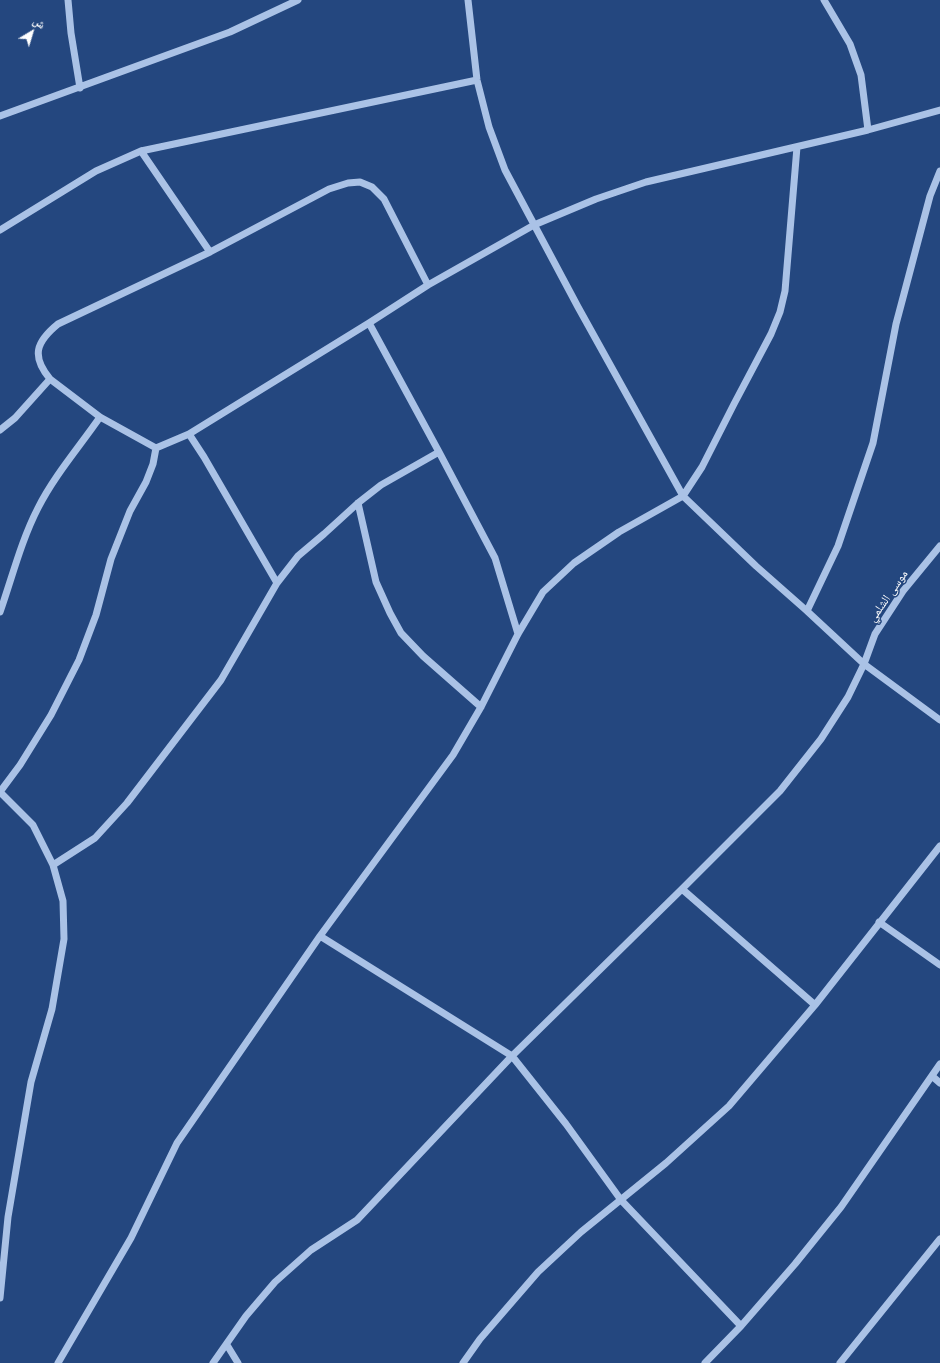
<!DOCTYPE html>
<html>
<head>
<meta charset="utf-8">
<style>
	body { margin:0 }
	#map { position:relative; width:940px; height:1363px; overflow:hidden; background:#24477f; font-family:Quicksand,"Noto Naskh Arabic",sans-serif }
	canvas { display:block }
	.north { position:absolute; left:12px; top:12px; width:40px; height:40px; -webkit-text-stroke:3px #24477f; paint-order:stroke; rotate:38deg; font-size:11px; font-weight:700; line-height:16px; text-align:center; color:#fff }
	.north::after { content:''; display:block; margin:auto; width:14px; height:18px; background:#fff; clip-path:polygon(50% 0,100% 100%,50% 72%,0 100%) }
</style>
</head>
<body>
<div id="map">
<canvas width="940" height="1363"></canvas>
<div class="north">ش</div>
</div>
<script>
const ctx = document.querySelector('canvas').getContext('2d');
ctx.lineJoin = 'round';
function trace(path, color, width, dash) { ctx.strokeStyle = color; ctx.lineWidth = width; ctx.lineCap = dash ? 'butt' : 'round'; ctx.setLineDash(dash || []); ctx.stroke(path); }
function write(font, color, halo, rows, align = 'center') {
  ctx.font = font + ' Quicksand,"Noto Naskh Arabic",sans-serif'; ctx.lineWidth = 3; ctx.setLineDash([]); ctx.textBaseline = 'middle'; ctx.strokeStyle = halo; ctx.fillStyle = color; for (const [text, x, y, turn = 0] of rows) {
    ctx.save(); ctx.translate(x, y); ctx.rotate((+turn || 0) * Math.PI / 180); ctx.textAlign = isNaN(turn) ? turn : align; if (halo) ctx.strokeText(text, 0, 0); ctx.fillText(text, 0, 0); ctx.restore();
  }
}
const minor = new Path2D(`
	M68 0 71 33 80 88
	M468 0 477 80 489 127 505 170 578 307 683 496 756 566 807 611 864 664 940 720
	M824 0 850 44 861 75 868 130
	M0 116 230 32 298 0
	M141 151 210 252
	M0 230 96 171 141 151 477 80
	M428 285 384 199 372 187 360 182 348 183 329 189 210 252 58 324C36 342 31 356 50 379L100 417 156 448 189 434 369 323 428 285 534 225 596 199 646 182 868 130 940 110
	M369 323 439 452 495 558 518 634
	M0 430 15 418 50 379
	M189 434 204 457 277 583
	M358 503 376 582 390 613 401 633 423 656 481 707
	M807 611 838 546 873 443 896 324 930 196 940 171
	M0 612C12 578 21 541 38 508 54 476 80 446 100 417
	M0 792 33 825 53 865 63 901 64 939 52 1009 31 1082 8 1217 0 1298
	M0 792 20 765 51 715 79 660 96 615 111 559 130 511 146 482 153 464 156 448
	M53 865 95 838 127 803 221 680 277 583 298 556 324 534 358 503 381 485 439 452
	M682 889 815 1005
	M879 922 940 965
	M320 936 512 1056 566 1124 621 1200 741 1326
	M932 1076 940 1083
	M227 1345 238 1363
	M58 1363 131 1238 177 1143 320 936 453 755 481 707 518 634 543 592 574 563 619 532 683 496 702 467 734 404 771 334 780 312 785 291 797 147
	M213 1363 246 1316 275 1282 311 1250 357 1220 512 1056 682 889 780 791 821 739 848 697 864 664 875 634 903 591 940 546
	M463 1363 480 1339 538 1272 581 1232 666 1163 729 1106 815 1005 940 846
	M705 1363 741 1326 795 1264 841 1207 940 1064
	M840 1363 940 1239`);
const streetNames = [
	["موسى الشلمي",888,596,-55]
];
trace(minor, '#aac2e6', 7);
write('12px', '#fff', '#24477f', streetNames);
</script>
</body>
</html>
